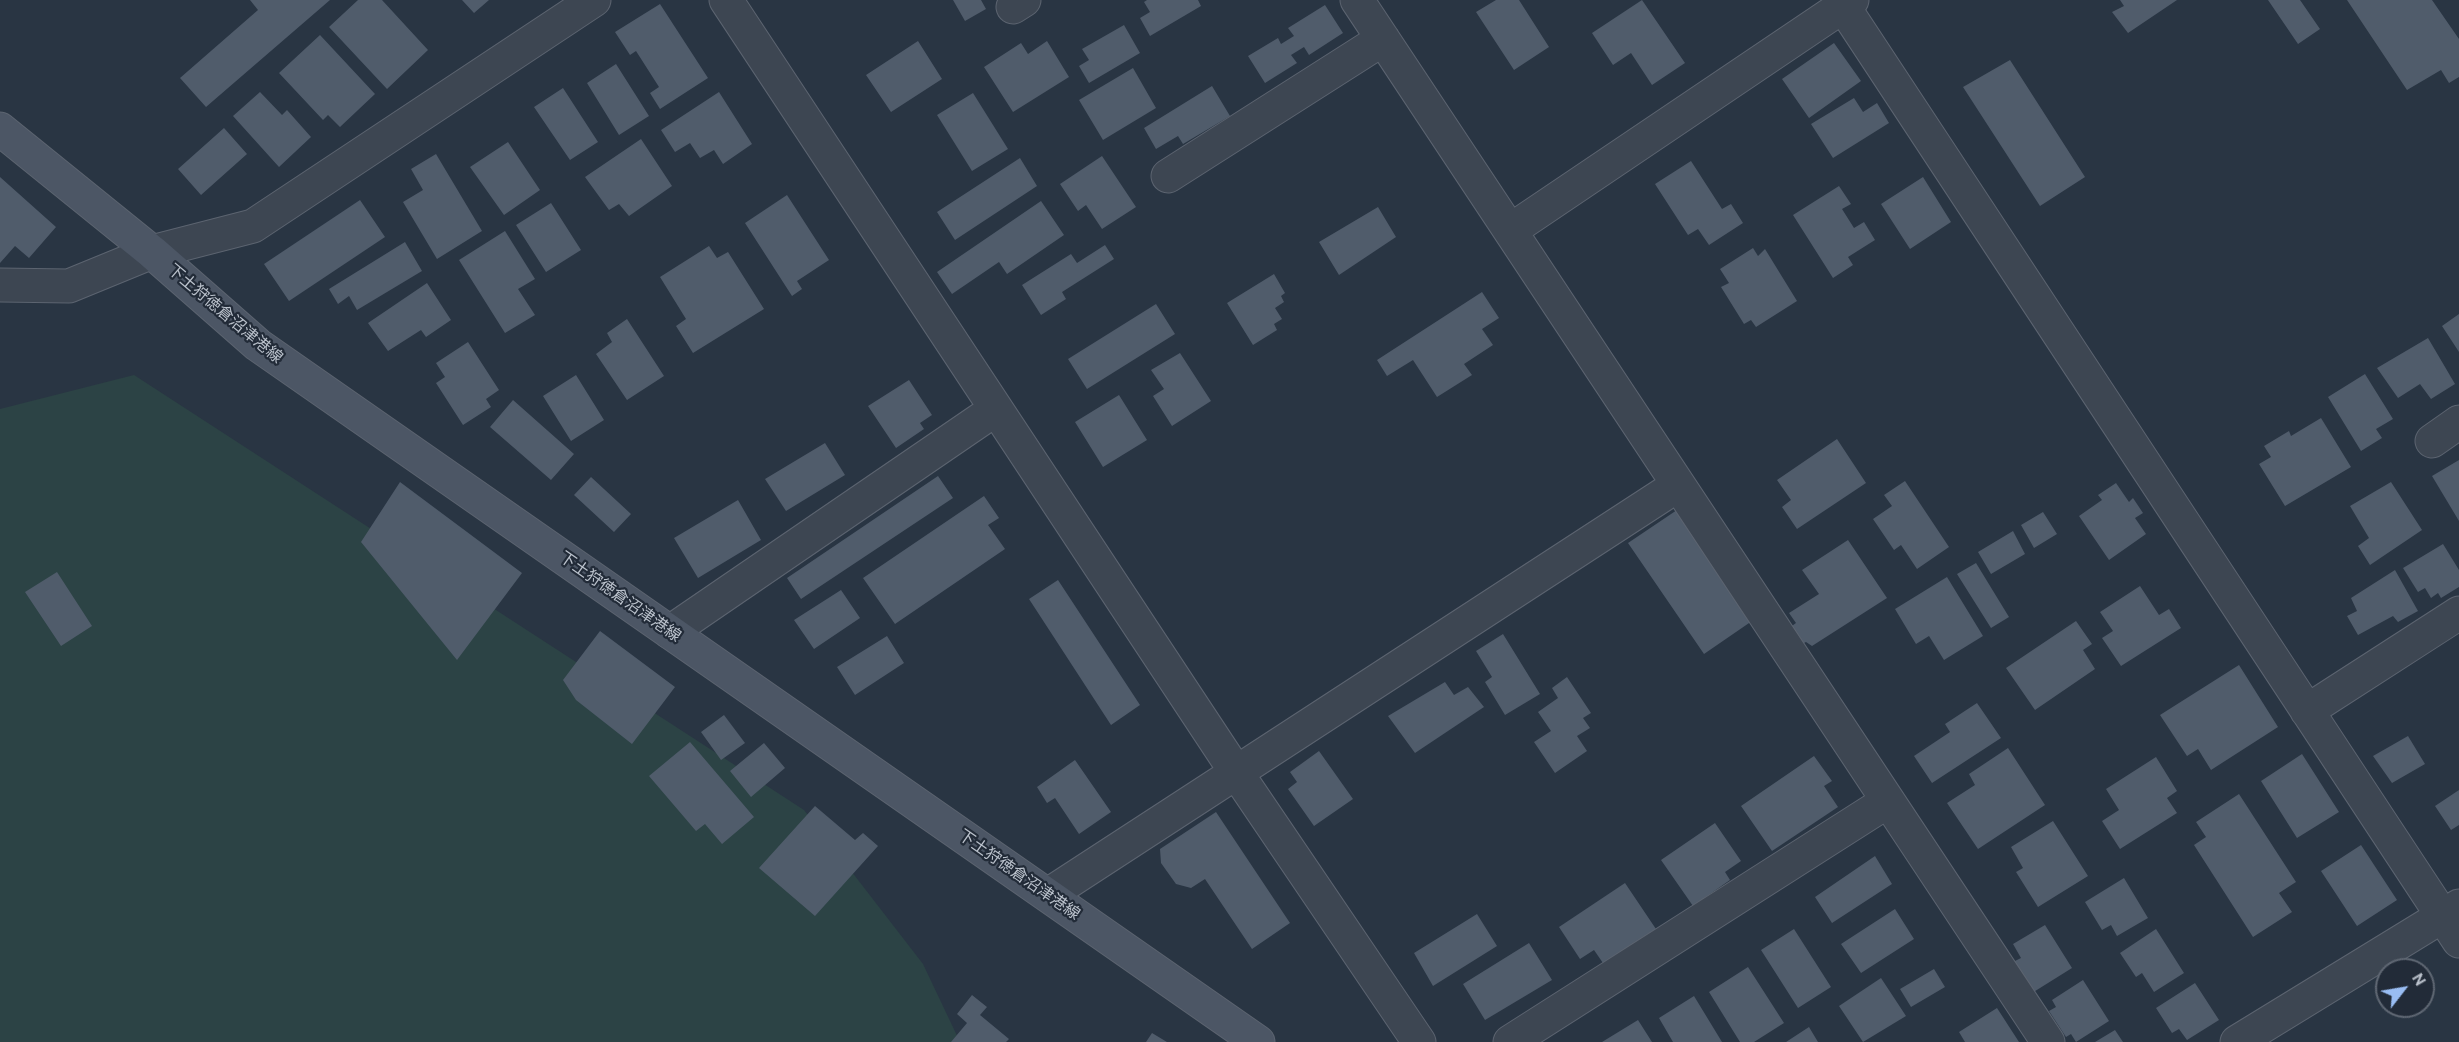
<!DOCTYPE html>
<html>
<head>
<meta charset="utf-8">
<style>
	body { margin:0 }
	#map { position:relative; width:2459px; height:1042px; overflow:hidden; background:#293543; font-family:Cabin,sans-serif }
	canvas { display:block }
	.north { position:absolute; left:2375px; top:958px; width:60px; height:60px; box-sizing:border-box; background:#222b38; border:2px solid #5f6773; border-radius:50%; rotate:59deg; font-size:16px; font-weight:700; line-height:24px; text-align:center; color:#bbc2cc }
	.north::after { content:''; display:block; margin:auto; width:21px; height:27px; background:#99bdf3; clip-path:polygon(50% 0,100% 100%,50% 72%,0 100%) }
</style>
</head>
<body>
<div id="map">
<canvas width="2459" height="1042"></canvas>
<div class="north">N</div>
</div>
<script>
const ctx = document.querySelector('canvas').getContext('2d');
ctx.lineJoin = 'round';
function fillPath(path, color) { ctx.fillStyle = color; ctx.fill(path, 'evenodd'); }
function trace(path, color, width, dash) { ctx.strokeStyle = color; ctx.lineWidth = width; ctx.lineCap = dash ? 'butt' : 'round'; ctx.setLineDash(dash || []); ctx.stroke(path); }
function write(font, color, halo, rows, align = 'center') {
  ctx.font = font + ' Cabin,"Noto Sans JP",sans-serif'; ctx.lineWidth = 4.5; ctx.setLineDash([]); ctx.textBaseline = 'middle'; ctx.strokeStyle = halo; ctx.fillStyle = color; for (const [text, x, y, turn = 0] of rows) {
    ctx.save(); ctx.translate(x, y); ctx.rotate((+turn || 0) * Math.PI / 180); ctx.textAlign = isNaN(turn) ? turn : align; if (halo) ctx.strokeText(text, 0, 0); ctx.fillText(text, 0, 0); ctx.restore();
  }
}
const green = new Path2D(`
	M134 375 804 810 923 964 960 1042H0V409Z`);
const building = new Path2D(`
	M250 0H330L206 107 180 78 258 10Z
	M358 0H382L428 50 387 89 329 27Z
	M462 0H489L474 13Z
	M953 0H981L986 9 965 21Z
	M1147 0H1198L1201 6 1150 36 1140 18 1150 12 1144 2Z
	M1496 0H1519L1549 47 1514 70 1476 12Z
	M1642 0 1685 63 1652 85 1631 53 1613 65 1592 33Z
	M2120 0H2177L2128 33 2112 12 2124 6Z
	M2268 0H2300L2320 29 2298 44Z
	M2347 0H2432L2459 39V77L2449 83 2441 70 2407 90Z
	M660 4 708 78 660 109 650 93 659 87 636 51 630 55 615 32Z
	M1325 5 1343 33 1309 55 1304 47 1291 55 1297 63 1265 83 1248 56 1278 38 1281 44 1294 36 1288 28Z
	M1124 25 1140 53 1089 83 1079 66 1089 60 1082 49Z
	M320 35 375 94 340 127 328 115 323 120 279 73Z
	M918 41 942 79 891 112 866 75Z
	M1047 41 1069 77 1013 112 984 67 1021 43 1028 54Z
	M1834 43 1861 81 1809 118 1782 79Z
	M2010 60 2085 177 2040 206 1963 87Z
	M616 64 649 116 619 135 587 83Z
	M1133 68 1156 108 1103 140 1079 100Z
	M1212 86 1230 116 1183 144 1178 136 1156 149 1144 128Z
	M563 88 598 142 570 160 534 107Z
	M260 92 282 115 287 110 311 137 279 167 233 116Z
	M719 92 752 144 723 164 714 150 700 158 690 143 675 152 661 130Z
	M973 93 1008 149 972 171 937 115Z
	M1854 98 1863 112 1877 103 1889 123 1833 158 1811 124Z
	M224 128 247 154 201 195 178 169Z
	M641 139 672 186 629 216 619 204 609 210 585 177Z
	M508 142 540 190 504 215 470 167Z
	M436 154 482 231 437 259 403 202 423 190 411 169Z
	M1102 156 1136 207 1102 229 1086 205 1078 211 1060 184Z
	M1020 158 1037 186 955 240 937 212Z
	M1691 161 1722 209 1731 204 1743 223 1709 245 1698 229 1688 235 1655 184Z
	M0 177 56 227 29 258 15 246 0 263Z
	M1923 177 1951 222 1910 249 1881 204Z
	M1839 186 1851 204 1842 209 1854 228 1864 222 1875 240 1848 257 1853 265 1833 278 1793 215Z
	M787 195 829 260 797 281 802 289 792 296 745 223Z
	M360 200 385 237 289 301 264 264Z
	M1041 201 1064 235 1007 274 999 262 952 294 937 272Z
	M551 203 581 250 546 272 516 225Z
	M1378 207 1396 237 1339 275 1319 242Z
	M505 231 535 279 518 289 535 315 505 333 459 260Z
	M405 242 422 271 357 310 349 296 338 304 329 289Z
	M1105 245 1114 259 1062 292 1066 299 1041 315 1022 285 1071 254 1077 263Z
	M709 246 717 258 728 252 764 309 693 353 676 326 686 319 660 277Z
	M1753 248 1758 256 1765 249 1797 301 1756 327 1751 320 1744 324 1721 287 1729 283 1720 269Z
	M1274 274 1285 293 1281 296 1284 302 1275 308 1282 319 1274 324 1277 330 1253 345 1227 303Z
	M427 283 451 320 426 337 421 330 388 351 368 323Z
	M1482 292 1499 318 1482 329 1493 345 1464 364 1472 375 1437 397 1413 360 1387 376 1377 360Z
	M1156 304 1175 334 1087 389 1068 359Z
	M2459 314V352L2442 326Z
	M627 319 664 376 627 400 596 354 612 342 607 333Z
	M2428 338 2455 384 2431 399 2420 384 2398 398 2377 368Z
	M468 342 499 390 486 399 491 407 463 425 436 383 445 377 436 363Z
	M1180 353 1211 401 1172 426 1153 396 1164 389 1151 370Z
	M2365 374 2393 419 2376 429 2382 438 2361 451 2328 397Z
	M576 375 604 420 571 441 543 396Z
	M909 380 932 415 920 423 924 429 896 448 868 406Z
	M1119 395 1147 440 1103 467 1075 422Z
	M513 400 574 454 551 480 490 427Z
	M2321 418 2351 467 2285 506 2259 464 2271 457 2264 446 2289 431 2291 436Z
	M1837 439 1866 483 1797 529 1782 507 1791 500 1777 480Z
	M825 443 845 475 786 511 765 479Z
	M2459 460V521L2432 476Z
	M938 476 953 498 801 599 787 578Z
	M591 477 631 514 614 532 574 495Z
	M1905 481 1949 547 1917 569 1901 545 1894 550 1873 519 1892 506 1884 495Z
	M400 482 522 573 457 660 361 542Z
	M2391 482 2422 530 2370 565 2358 546 2369 538 2350 506Z
	M2116 483 2129 502 2133 498 2143 513 2135 518 2146 534 2109 560 2079 516 2102 500 2098 495Z
	M984 496 999 518 988 525 1005 549 895 624 863 578Z
	M738 500 761 540 698 578 674 538Z
	M1677 510 1752 621 1704 654 1628 543Z
	M2043 512 2057 534 2034 548 2021 525Z
	M2013 531 2025 554 1991 574 1978 552Z
	M1848 540 1887 598 1812 646 1806 642 1800 645 1789 628 1796 623 1789 613 1819 594 1802 570Z
	M2443 544 2459 570V587L2441 598 2438 593 2431 598 2425 588 2418 592 2403 568Z
	M1976 563 2009 617 1991 628 1957 574Z
	M2395 570 2418 611 2398 622 2393 616 2358 635 2347 616 2357 611 2351 598Z
	M57 572 92 626 61 646 25 592Z
	M1947 577 1983 636 1944 660 1929 636 1916 644 1895 609Z
	M1058 580 1140 705 1111 725 1029 599Z
	M2140 586 2159 615 2169 609 2181 628 2121 666 2102 638 2113 631 2100 612Z
	M841 590 860 618 814 649 794 620Z
	M2076 621 2092 644 2083 650 2095 669 2035 710 2006 668Z
	M600 631 675 687 632 744 576 700 563 680Z
	M1503 634 1540 694 1505 715 1485 682 1492 677 1476 651Z
	M887 636 904 663 855 695 837 667Z
	M2239 665 2278 727 2211 770 2198 749 2187 756 2160 715Z
	M1567 677 1591 713 1583 718 1590 728 1577 736 1587 751 1555 773 1534 742 1551 731 1538 712 1558 698 1552 688Z
	M1445 682 1454 695 1468 687 1484 707 1415 753 1388 716Z
	M1977 703 2001 738 1932 783 1914 756 1950 732 1945 724Z
	M724 715 745 743 721 760 701 732Z
	M2408 736 2425 764 2392 783 2373 756Z
	M690 742 754 817 722 844 705 824 696 831 649 776Z
	M764 743 785 768 751 797 730 771Z
	M2008 748 2045 805 1978 849 1947 803 1975 785 1969 774Z
	M1319 751 1353 799 1314 826 1288 789 1297 782 1290 772Z
	M2302 754 2339 812 2297 838 2261 781Z
	M1814 756 1832 781 1824 786 1838 807 1772 851 1741 806Z
	M2156 757 2177 791 2167 798 2177 813 2120 849 2102 821 2119 810 2106 789Z
	M1075 760 1111 812 1079 834 1055 798 1047 803 1037 787Z
	M2459 790V825L2451 830 2435 806Z
	M2239 794 2296 882 2279 893 2292 912 2253 937 2194 845 2206 837 2196 822Z
	M815 806 855 840 863 833 878 846 815 916 759 868Z
	M1216 812 1290 923 1252 949 1205 879 1191 888 1176 884 1161 863 1160 849Z
	M2053 821 2088 876 2038 907 2016 872 2023 868 2011 847Z
	M1715 823 1741 861 1725 872 1730 880 1693 906 1661 860Z
	M2361 845 2397 900 2357 926 2321 871Z
	M1875 856 1892 884 1832 923 1815 897Z
	M2124 878 2148 918 2117 936 2111 925 2102 930 2085 902Z
	M1625 883 1658 932 1605 966 1594 950 1580 959 1559 927Z
	M1895 909 1914 939 1861 973 1841 944Z
	M1477 914 1497 946 1433 986 1414 953Z
	M2045 925 2072 968 2032 993 2013 962 2021 958 2013 944Z
	M1794 929 1831 987 1798 1008 1761 950Z
	M2156 929 2184 973 2154 992 2142 973 2136 977 2120 953Z
	M1529 943 1552 980 1485 1020 1463 984Z
	M1748 967 1784 1023 1754 1042H1740L1709 992Z
	M1934 969 1945 987 1911 1007 1900 989Z
	M1881 978 1906 1016 1863 1042 1839 1006Z
	M2083 980 2109 1021 2076 1042 2071 1034 2066 1037 2049 1011 2056 1007 2052 1000Z
	M2195 983 2219 1020 2187 1040 2179 1029 2172 1033 2156 1008Z
	M972 995 987 1007 980 1015 1009 1039 1006 1042H951L967 1023 957 1014Z
	M1694 996 1722 1042H1673L1659 1018Z
	M1997 1008 2019 1042H1965L1959 1032Z
	M1638 1020 1652 1042H1602Z
	M1809 1027 1818 1042H1786Z
	M2115 1030 2123 1042H2095Z
	M1152 1033 1167 1042H1146Z`);
const minor = new Path2D(`
	M726 0 1236 772 1419 1042
	M1357 0 2048 1042
	M1839 0 2459 941
	M1013 7 1024 0
	M1168 176 1383 39
	M1511 230 1852 0
	M0 285 69 286 152 252
	M2432 441 2459 422
	M670 632 996 409
	M2307 711 2459 613
	M1048 895 1678 485
	M1510 1042 1888 801
	M2237 1042 2459 906`);
const tertiary = new Path2D(`
	M152 252 253 226 594 0`);
const secondary = new Path2D(`
	M0 129 152 252 258 345 1258 1042`);
const streetNames = [
	["下土狩徳倉沼津港線",225,314,40],
	["下土狩徳倉沼津港線",620,597,35],
	["下土狩徳倉沼津港線",1019,875,35]
];
fillPath(green, '#2c4345');
fillPath(building, '#505c6b');
trace(minor, '#5c6470', 35);
trace(tertiary, '#5c6470', 35);
trace(secondary, '#5c6470', 35);
trace(minor, '#3d4652', 33);
trace(tertiary, '#3d4652', 33);
trace(secondary, '#4c5665', 33);
write('16px', '#bbc2cc', '#222b38', streetNames);
</script>
</body>
</html>
